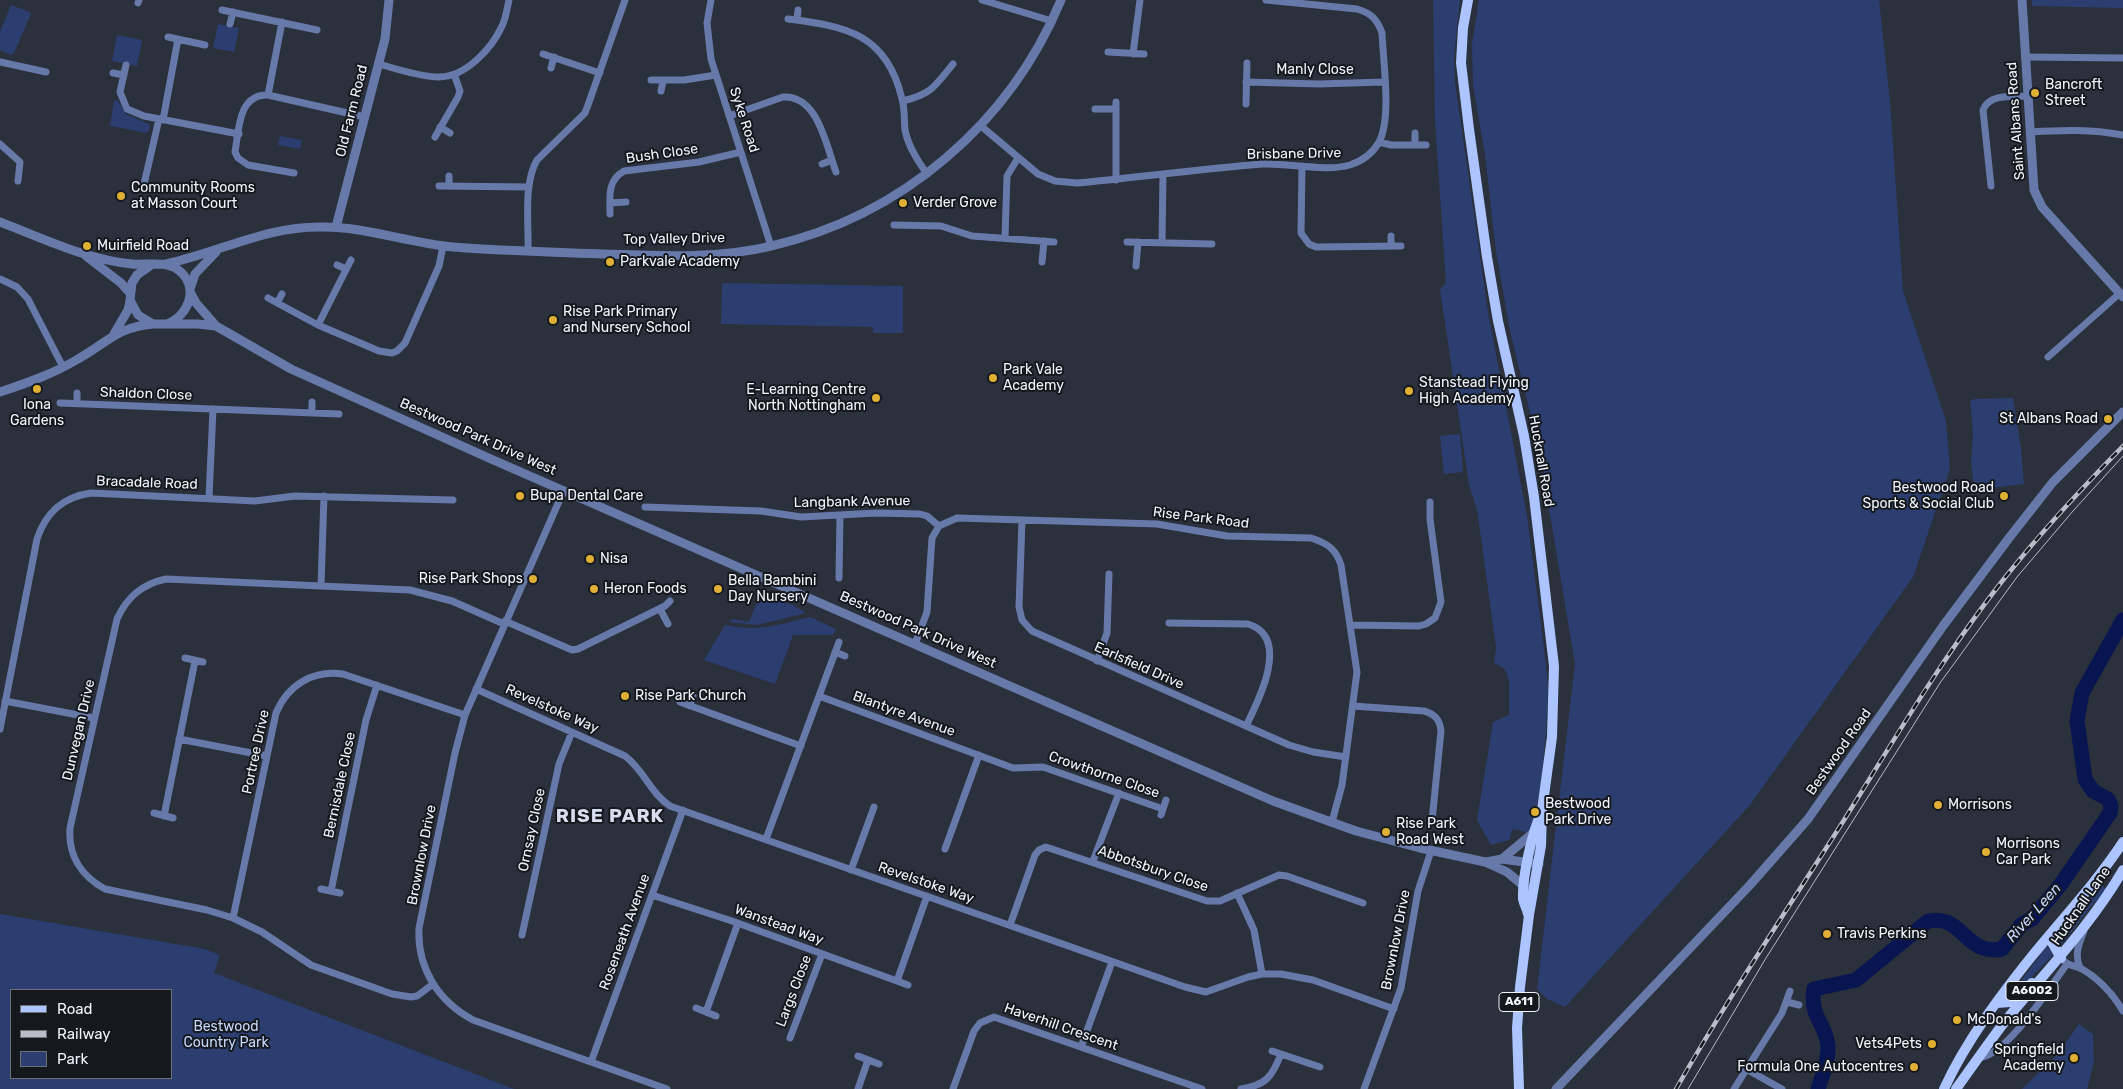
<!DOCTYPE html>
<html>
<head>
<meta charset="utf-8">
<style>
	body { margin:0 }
	#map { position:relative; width:2123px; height:1089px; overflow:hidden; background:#2a303c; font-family:Rubik,sans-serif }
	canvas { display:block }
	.legend { position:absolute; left:10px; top:989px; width:162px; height:90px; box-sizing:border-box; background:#15181d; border:1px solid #6d7077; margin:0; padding:6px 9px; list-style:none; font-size:15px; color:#f0f4fd }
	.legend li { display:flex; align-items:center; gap:10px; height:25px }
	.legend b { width:25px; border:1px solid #6d7077 }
</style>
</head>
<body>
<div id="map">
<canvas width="2123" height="1089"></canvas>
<ul class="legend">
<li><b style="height:6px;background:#acc4ff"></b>Road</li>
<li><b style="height:6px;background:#b8bdc7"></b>Railway</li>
<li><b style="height:14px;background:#2c3e6f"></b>Park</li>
</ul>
</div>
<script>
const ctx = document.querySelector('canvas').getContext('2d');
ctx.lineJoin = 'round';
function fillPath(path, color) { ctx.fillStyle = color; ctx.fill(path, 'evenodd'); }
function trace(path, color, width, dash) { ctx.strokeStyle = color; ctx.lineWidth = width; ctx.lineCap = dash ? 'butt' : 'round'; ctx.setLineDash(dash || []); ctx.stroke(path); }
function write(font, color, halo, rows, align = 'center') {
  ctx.font = font + ' Rubik,sans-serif'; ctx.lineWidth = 4; ctx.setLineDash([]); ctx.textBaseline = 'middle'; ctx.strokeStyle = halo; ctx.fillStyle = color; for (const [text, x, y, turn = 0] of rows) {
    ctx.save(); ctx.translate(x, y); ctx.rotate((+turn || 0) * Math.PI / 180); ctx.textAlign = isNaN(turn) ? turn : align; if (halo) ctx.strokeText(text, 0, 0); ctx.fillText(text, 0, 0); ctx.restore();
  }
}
const green = new Path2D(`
	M1433 0H1460L1454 57 1455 82 1488 312 1527 516 1546 664 1548 690 1546 732 1541 783 1535 816 1530 833 1513 829 1509 840 1491 845 1477 820 1493 722 1509 715V680L1505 669 1494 663 1496 647 1477 509 1469 485 1440 289 1446 283 1435 121Z
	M1479 0H1879L1890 101 1903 291 1946 421 1950 469 1913 577 1750 805 1565 1007 1547 999 1537 989 1575 664 1539 449 1510 331 1496 251 1485 155 1473 85 1472 44Z
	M2032 0H2123V8L2032 6Z
	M11 5 30 12 31 14 14 53 11 55 0 50V32Z
	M218 24 239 28 234 52 213 48Z
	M117 35 142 40 137 66 112 61Z
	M114 100 118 101 126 114 149 124 150 128 147 133 110 126Z
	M280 136 302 140 300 149 278 145Z
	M722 283 903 286V333H873V327L721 324Z
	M2013 398 2021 448 2024 484 1983 489 1984 494H1977L1973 479 1971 463 1973 433 1970 401 1975 399Z
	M1460 434 1463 472 1444 474 1440 436Z
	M761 593 791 604 806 613 757 625 729 622 733 619 749 622Z
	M810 617 836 629 833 635H793L775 684 704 660 725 625C757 632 779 625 810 617Z
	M2103 885 2106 891 2092 905 2060 947 2056 942 2100 886Z
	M0 914 205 949 220 955 214 973 514 1089H0ZM171 990V1078H11V990Z
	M2047 946 2054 954 2018 991 2015 989Z
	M2079 1024 2093 1034 2094 1062 2087 1089H2022L2058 1054Z`);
const river = new Path2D(`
	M1818 1089C1822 1076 1829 1060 1828 1046 1826 1023 1809 1017 1814 989L1856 980 1928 921C1964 914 1964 956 2002 949L2022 924 2032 919 2061 884 2110 813 2111 806 2108 799 2093 791 2085 779 2077 721 2082 693 2123 620`);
const minor = new Path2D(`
	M711 0 707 23 711 59 771 246
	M982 0 1052 21
	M138 3 139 0
	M222 10 317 30
	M788 19C846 26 887 34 902 99 905 109 904 120 905 130 908 146 918 161 927 174
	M797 20 798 10
	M230 24 233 12
	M168 37 205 45
	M1108 52 1144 54
	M543 54 600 73
	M1133 54 1140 0
	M2026 57 2123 58
	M0 62 46 72
	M379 64C397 69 420 77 439 77 466 77 492 48 502 26 506 18 507 9 509 0
	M126 65 120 92 127 109 144 116 239 134
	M551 68 554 57
	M113 73 124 75
	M651 80H684L716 75
	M1246 82 1319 84 1384 82
	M661 91 663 81
	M268 95 282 22
	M903 101C932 94 935 86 953 64
	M1116 102V180
	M1246 104 1247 63
	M1095 109H1116
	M729 116 783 97C818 95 826 145 836 172
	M163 120 178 39
	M981 126 1038 174 1055 181 1077 183C1139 177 1201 169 1263 164 1289 163 1326 172 1350 165 1362 161 1373 153 1379 142 1392 118 1383 61 1382 33 1377 19 1371 13 1357 9L1266 0
	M440 127 450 133
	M2030 132C2062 130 2091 129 2123 135
	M435 137 458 97 460 91 454 74
	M1379 142 1391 145H1426
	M0 144 20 162 18 181
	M1415 145V133
	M822 164 832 160
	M1302 166 1301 233 1309 244 1316 247 1401 246
	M294 173 248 165 238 158 235 152C239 130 238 94 268 95L365 117
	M144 184 159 119
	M439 186 529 187
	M449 186V176
	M1991 186 1983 110C1990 93 2013 97 2028 96
	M610 203 626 202
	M610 214C610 196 607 181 624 171L699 162 741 152
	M894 225 941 226 972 236 1054 242
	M1391 236V246
	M1005 238 1007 176 1018 158
	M1127 242 1212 244
	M1162 243 1163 175
	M528 251C529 224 523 184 537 160L585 113 588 105 625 0
	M1042 262 1044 241
	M337 265 346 269
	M1136 266 1138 242
	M0 279 17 287 28 299 63 367
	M268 298 318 325 379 351 392 353 397 351 405 343 439 266 443 246
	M277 303 282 294
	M318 325 351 260
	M2048 357 2119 294
	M312 402V413
	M60 403 339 414
	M77 404V393
	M564 490 465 715 455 753 419 928C417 968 438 1001 473 1020L667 1089
	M209 498 213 409
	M645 507 761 511 801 517 877 513 920 514 927 516 939 526
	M1022 520 1019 607 1022 620 1032 631 1289 745 1313 752 1346 757
	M839 578 840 515
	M321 586 324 496
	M660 609 668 624
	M505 621 572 650 578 649 665 606 670 601
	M1169 623 1248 624C1291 637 1259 700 1246 726
	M1351 625 1419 626 1426 624 1435 618 1441 602 1430 519V502
	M915 644 927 612 932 538 939 526 957 518 1157 524 1227 536 1311 538C1327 543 1336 549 1341 565L1357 672 1342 785 1332 822
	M835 652 845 656
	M185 658 203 662
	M1097 661 1107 633 1109 574
	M476 689 625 756C644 770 651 794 670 806L1185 987 1206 992 1248 977 1262 974H1281L1313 980 1394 1009
	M819 696 1013 768 1043 767 1163 809
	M5 701 94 718
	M680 702 801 746
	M690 706 693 696
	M1353 706 1424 711C1435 714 1440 720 1441 731L1432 821
	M0 729 37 539C46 512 63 497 91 493L255 501 295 496 453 500
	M179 739 267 756
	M154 813 173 818
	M1161 815 1166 800
	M164 816 195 661
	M766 839 839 642
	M945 849 979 755
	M1093 861 1119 793
	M851 870 874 807
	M321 889 340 893
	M331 891 366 720 377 685
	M1237 893 1254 930 1262 974
	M652 895 732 921 897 981 927 896
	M233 918 276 713C288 685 312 670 343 674L465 715
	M1010 925 1035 855 1039 850 1046 847 1207 901H1220L1279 875 1287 876 1363 903
	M522 935 559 764 572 732
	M2064 961C2069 966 2076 966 2082 969 2099 979 2113 994 2123 1011
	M2080 968C2074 954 2079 944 2084 931
	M897 981 908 985
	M433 984 417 996 411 997 392 994 311 965 262 932 233 918 207 910 105 889C81 876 68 855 70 828L117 619C127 597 142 584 166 579L410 590 452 601 504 624
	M1787 1002 1799 1005
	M696 1008 716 1016
	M706 1012 738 923
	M790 1038 822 954
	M1081 1047 1112 962
	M1272 1051 1320 1067
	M858 1056 879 1064
	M1978 1058C2006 1057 2050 987 2067 964
	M591 1062 683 810
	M1746 1069 1782 1089
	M858 1089 868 1060
	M953 1089 974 1031 980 1023 994 1017 1202 1089
	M1241 1089C1266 1085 1272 1077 1281 1054
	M1364 1089 1401 988 1418 891 1431 851
	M1734 1089 1782 1013 1790 991`);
const tertiary = new Path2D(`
	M2022 0 2034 190 2042 207 2123 297
	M0 222C42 238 87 260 132 264 147 265 165 261 177 269 200 285 190 315 167 324
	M336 227 385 39 389 0
	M86 256 121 283 130 293
	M166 264C221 252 265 226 323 227 367 227 409 243 453 247 503 251 554 252 605 254 660 256 717 259 771 246 902 216 1010 123 1061 0
	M151 265 137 275 132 283 130 300 138 315 153 324H198L216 326
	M190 289 195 274 216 252
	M190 292 196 303 216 326 291 369 491 459 1273 801 1356 831 1420 848 1485 862 1507 872 1525 887
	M114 334 128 310 130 301
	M0 392C27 383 53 374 78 359 107 343 117 327 153 324
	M1502 859 1533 833
	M1486 862 1502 859 1539 864
	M1556 1089 1750 885 1808 819 1943 626 2009 538 2053 482 2123 412`);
const primary = new Path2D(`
	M1468 0 1463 28 1461 63 1469 129 1487 257 1498 321 1524 436 1534 497 1554 666 1552 737 1542 810 1541 846 1529 915 1520 987 1517 1028 1519 1089
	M1528 914C1527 909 1524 904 1523 899 1522 878 1532 832 1541 814
	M2049 937 2061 958
	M1997 1003 2010 1002 2032 983
	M1944 1089C1966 1041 2000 996 2032 956 2063 918 2096 883 2123 842
	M1956 1089C1972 1067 1987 1045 2003 1024 2044 973 2090 927 2123 870`);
const tram = new Path2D(`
	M1688 1089 1766 958 1940 683 2017 577 2073 511 2123 456`);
const rail = new Path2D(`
	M1676 1089C1727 1000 1784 914 1839 828 1893 742 1944 654 2007 575 2043 530 2083 487 2123 446`);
const markers = [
	[2035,93,5,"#dfb034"],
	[121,196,5,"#dfb034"],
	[903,203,5,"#dfb034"],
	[87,246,5,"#dfb034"],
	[610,262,5,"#dfb034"],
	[553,320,5,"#dfb034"],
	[993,378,5,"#dfb034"],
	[37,389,5,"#dfb034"],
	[1409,391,5,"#dfb034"],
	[876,398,5,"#dfb034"],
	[2108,419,5,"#dfb034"],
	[520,496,5,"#dfb034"],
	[2004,496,5,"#dfb034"],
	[590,559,5,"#dfb034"],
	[533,579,5,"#dfb034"],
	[594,589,5,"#dfb034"],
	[718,589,5,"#dfb034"],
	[625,696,5,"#dfb034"],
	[1938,805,5,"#dfb034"],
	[1535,812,5,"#dfb034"],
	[1386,832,5,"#dfb034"],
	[1986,852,5,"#dfb034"],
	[1827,934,5,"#dfb034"],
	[1957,1020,5,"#dfb034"],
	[1932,1044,5,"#dfb034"],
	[2074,1058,5,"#dfb034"],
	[1914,1067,5,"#dfb034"]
];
const shields = [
	[2032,991,52],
	[1519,1002,40]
];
const shieldNames = [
	["A6002",2032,991],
	["A611",1519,1002]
];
const streetNames = [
	["Manly Close",1315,70],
	["Old Farm Road",352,111,-76],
	["Syke Road",744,120,72],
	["Saint Albans Road",2016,121,-94],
	["Bush Close",662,154,-8],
	["Brisbane Drive",1294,154,-1],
	["Top Valley Drive",674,239,-1],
	["Shaldon Close",146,394,2],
	["Bestwood Park Drive West",478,437,24],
	["Hucknall Road",1541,461,80],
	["Bracadale Road",147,483,2],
	["Langbank Avenue",852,502,-1],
	["Rise Park Road",1201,518,7],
	["Bestwood Park Drive West",918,630,24],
	["Earlsfield Drive",1139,666,24],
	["Revelstoke Way",552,709,24],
	["Blantyre Avenue",904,714,20],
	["Dunvegan Drive",79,730,-77],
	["Portree Drive",256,752,-78],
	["Bestwood Road",1839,752,-55],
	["Crowthorne Close",1104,775,19],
	["Bernisdale Close",340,785,-78],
	["Ornsay Close",532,830,-78],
	["Brownlow Drive",422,855,-79],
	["Abbotsbury Close",1153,869,19],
	["Revelstoke Way",926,883,19],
	["Hucknall Lane",2081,906,-55],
	["Wanstead Way",779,925,20],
	["Roseneath Avenue",625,932,-70],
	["Brownlow Drive",1396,940,-79],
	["Largs Close",794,991,-69],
	["Haverhill Crescent",1061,1027,19]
];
const poiNames = [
	["Bancroft",2045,85],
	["Street",2045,101],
	["Community Rooms",131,188],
	["at Masson Court",131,204],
	["Verder Grove",913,203],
	["Muirfield Road",97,246],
	["Parkvale Academy",620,262],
	["Rise Park Primary",563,312],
	["and Nursery School",563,328],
	["Park Vale",1003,370],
	["Academy",1003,386],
	["Stanstead Flying",1419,383],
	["High Academy",1419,399],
	["E-Learning Centre",866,390,"right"],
	["North Nottingham",866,406,"right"],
	["Iona",37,405,"center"],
	["Gardens",37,421,"center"],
	["St Albans Road",2098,419,"right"],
	["Bestwood Road",1994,488,"right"],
	["Sports & Social Club",1994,504,"right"],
	["Bupa Dental Care",530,496],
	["Nisa",600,559],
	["Rise Park Shops",523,579,"right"],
	["Bella Bambini",728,581],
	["Day Nursery",728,597],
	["Heron Foods",604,589],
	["Rise Park Church",635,696],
	["Bestwood",1545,804],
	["Park Drive",1545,820],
	["Morrisons",1948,805],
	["Rise Park",1396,824],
	["Road West",1396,840],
	["Morrisons",1996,844],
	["Car Park",1996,860],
	["Travis Perkins",1837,934],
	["McDonald's",1967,1020],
	["Vets4Pets",1922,1044,"right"],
	["Springfield",2064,1050,"right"],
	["Academy",2064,1066,"right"],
	["Formula One Autocentres",1904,1067,"right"]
];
const parkNames = [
	["Bestwood",226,1027],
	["Country Park",226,1043]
];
const waterNames = [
	["River Leen",2034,913,-48]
];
const districtNames = [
	["RISE PARK",610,817]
];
fillPath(green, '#2c3e6f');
trace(river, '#081551', 15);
trace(minor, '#6679a9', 7);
trace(tertiary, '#6679a9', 9);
trace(primary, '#acc4ff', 10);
trace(tram, '#b8bdc7', 1);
trace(rail, '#b8bdc7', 4.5);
trace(rail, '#15181d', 2.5, [8]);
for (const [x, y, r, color] of markers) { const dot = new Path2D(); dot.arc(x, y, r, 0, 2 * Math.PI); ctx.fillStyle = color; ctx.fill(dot); trace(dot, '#15181d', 2); }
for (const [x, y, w] of shields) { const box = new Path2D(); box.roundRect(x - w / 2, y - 9.5, w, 19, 4); ctx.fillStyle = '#15181d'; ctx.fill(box); trace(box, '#f0f4fd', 1); }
write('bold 12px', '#f0f4fd', null, shieldNames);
write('14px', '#f0f4fd', '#15181d', streetNames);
write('14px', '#f0f4fd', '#15181d', poiNames, 'left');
write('14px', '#c5d6fc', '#15181d', parkNames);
write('italic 15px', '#c6d7fd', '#15181d', waterNames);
ctx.letterSpacing = '1px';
write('bold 19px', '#d7deef', '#15181d', districtNames);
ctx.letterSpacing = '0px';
</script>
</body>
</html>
